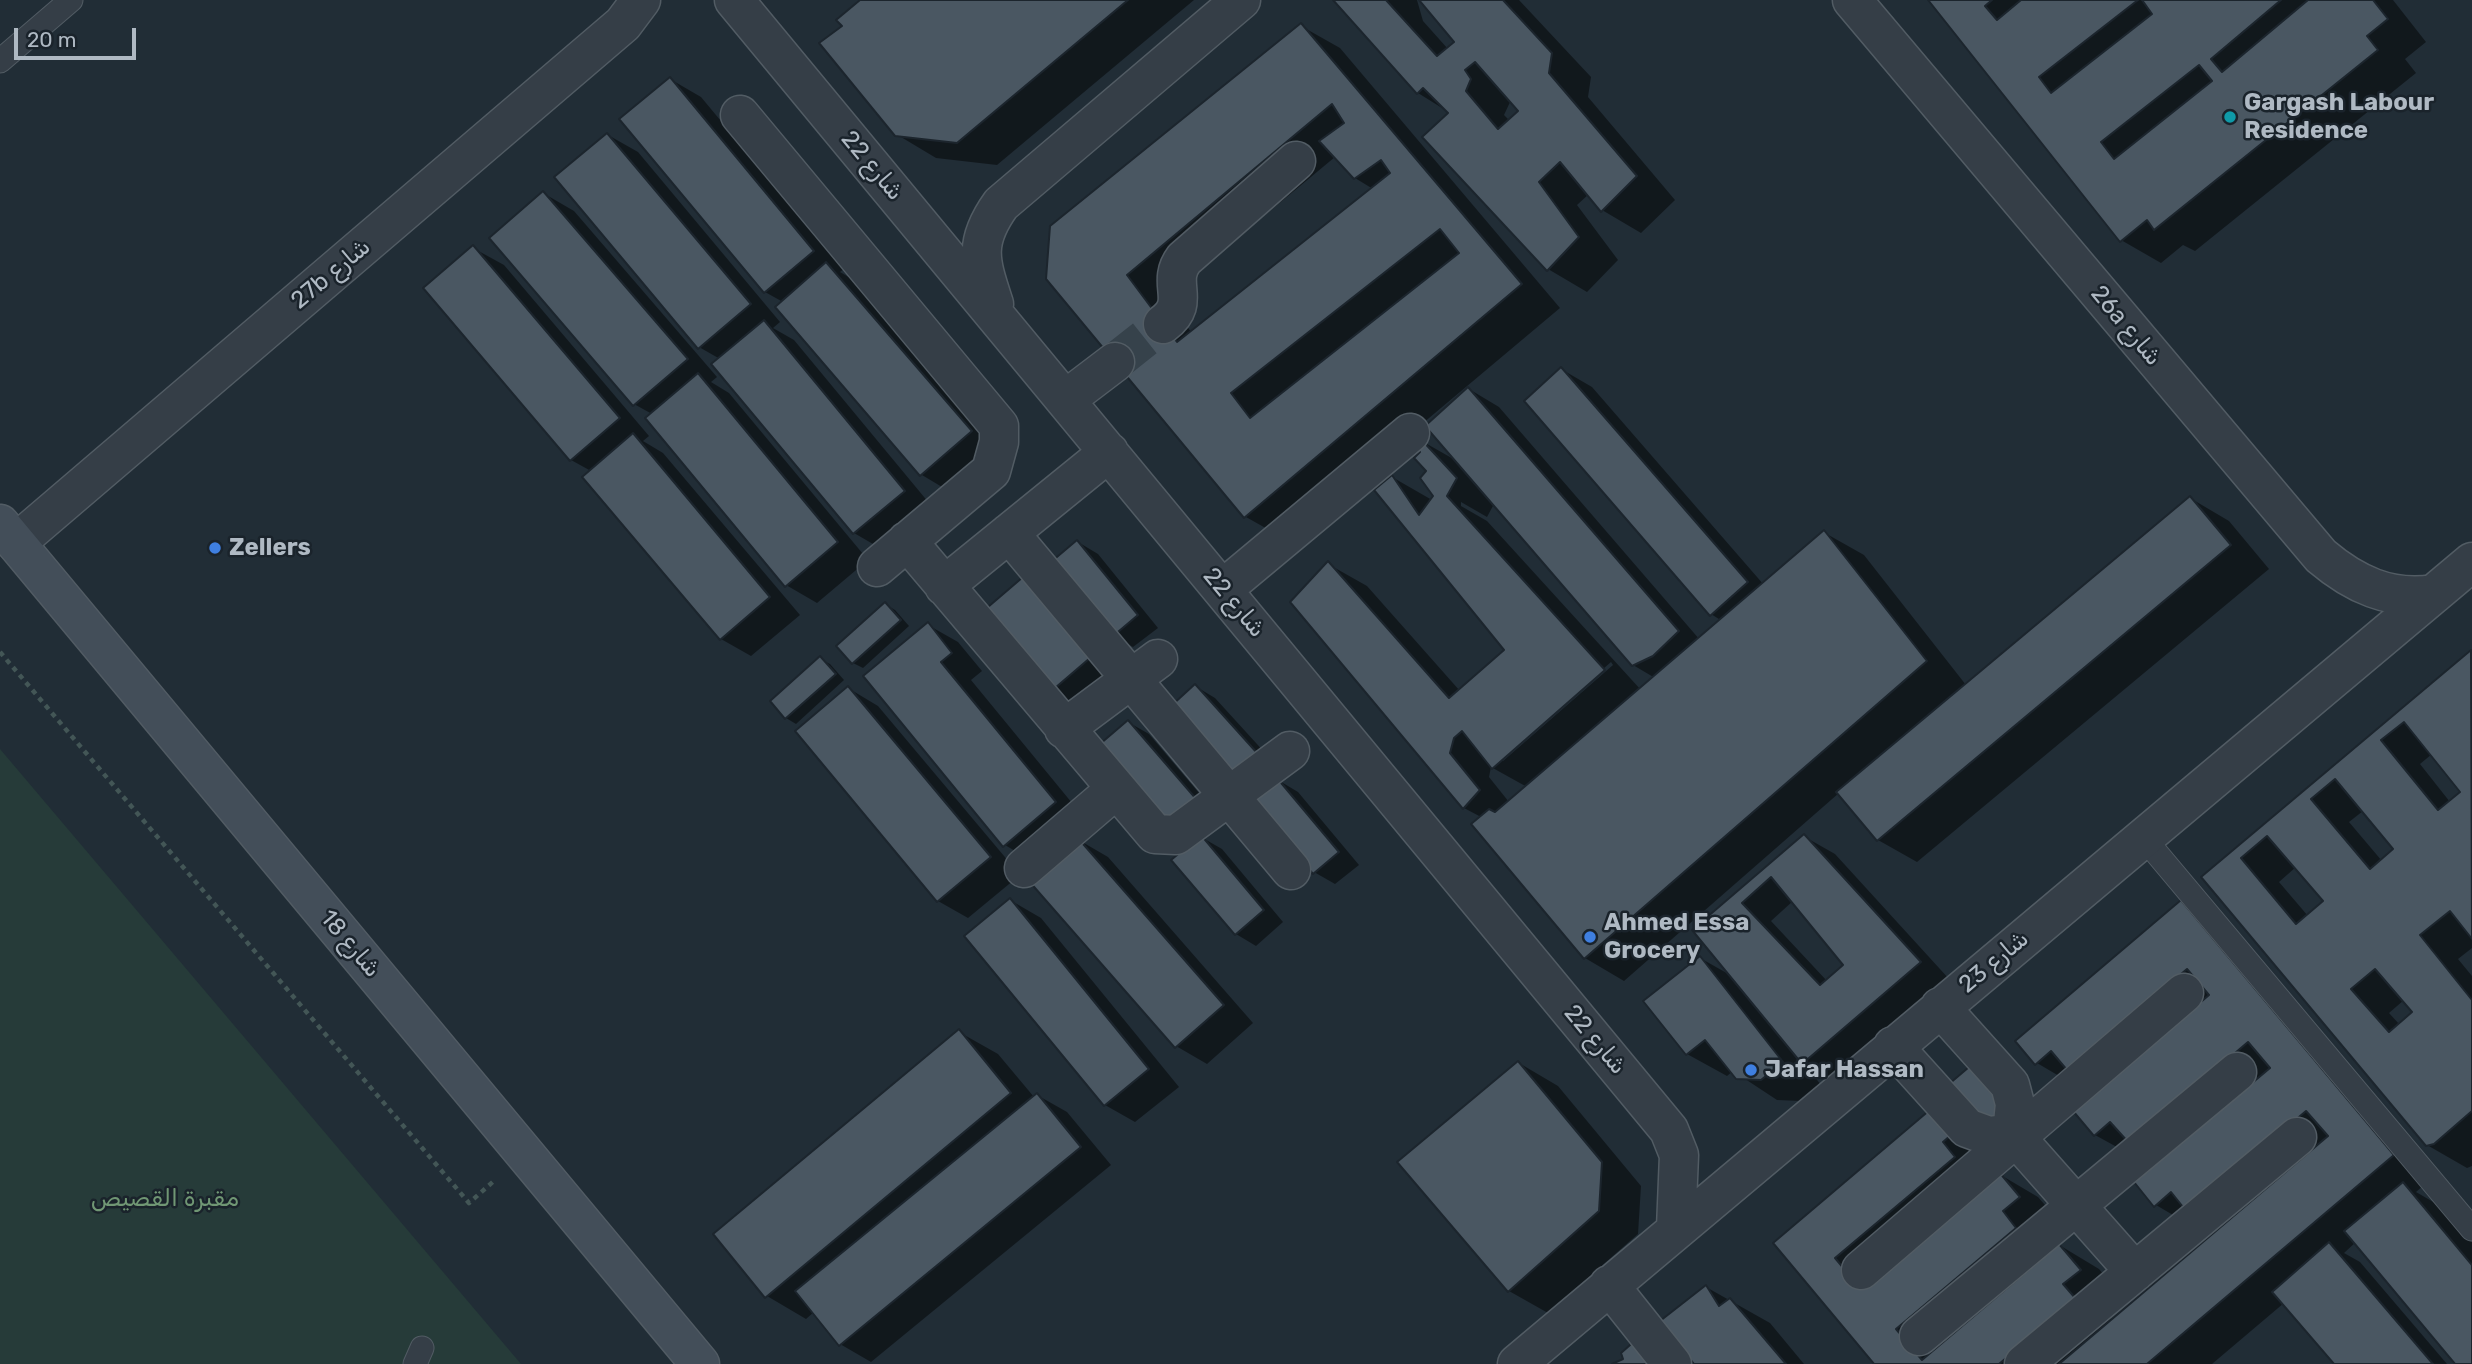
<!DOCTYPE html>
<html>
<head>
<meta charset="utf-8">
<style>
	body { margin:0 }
	#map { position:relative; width:2472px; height:1364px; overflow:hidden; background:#212d36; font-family:Rubik,sans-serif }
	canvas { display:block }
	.scale { position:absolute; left:14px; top:28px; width:122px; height:32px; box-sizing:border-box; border:4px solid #afb9c3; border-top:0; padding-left:9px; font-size:21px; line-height:24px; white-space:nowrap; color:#afb9c3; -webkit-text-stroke:5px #1a232b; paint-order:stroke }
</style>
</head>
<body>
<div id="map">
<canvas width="2472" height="1364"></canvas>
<div class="scale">20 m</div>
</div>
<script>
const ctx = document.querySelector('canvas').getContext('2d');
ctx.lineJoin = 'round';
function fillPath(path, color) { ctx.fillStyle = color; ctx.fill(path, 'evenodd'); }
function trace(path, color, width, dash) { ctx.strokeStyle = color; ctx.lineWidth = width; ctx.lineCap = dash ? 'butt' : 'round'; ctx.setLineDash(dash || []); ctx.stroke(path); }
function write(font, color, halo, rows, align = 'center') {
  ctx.font = font + ' Rubik,Vazirmatn,sans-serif'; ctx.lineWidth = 5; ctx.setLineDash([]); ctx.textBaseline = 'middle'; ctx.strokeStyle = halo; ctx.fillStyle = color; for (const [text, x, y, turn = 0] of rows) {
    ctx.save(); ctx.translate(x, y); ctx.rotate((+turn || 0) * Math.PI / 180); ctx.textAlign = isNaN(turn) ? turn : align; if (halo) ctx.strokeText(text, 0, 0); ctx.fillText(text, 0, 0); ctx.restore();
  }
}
const green = new Path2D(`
	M0 749 521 1364H0Z`);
const shadow = new Path2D(`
	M863 0H1194L997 165 936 158 896 134 845 26Z
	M1336 0H1417L1423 21 1448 49 1456 42 1421 0H1519L1591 77 1588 97 1675 200 1641 233 1602 210 1589 194 1577 205 1618 260 1587 292 1548 269 1450 113 1418 93ZM1511 100 1521 111 1510 121 1504 115Z
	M1930 0H2393L2426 42 2405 59 2416 73 2195 251 2183 245 2161 263 2121 240Z
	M1301 26 1340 48 1560 308 1285 539 1246 517 1048 279ZM1335 157 1355 178 1373 189 1192 333 1165 298Z
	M670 79 701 97 844 269 840 272 857 282 1002 450 952 493 922 475 777 307 783 302 765 292Z
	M608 135 638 152 780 322 773 328 794 340 934 509 885 551 854 533 714 364 720 359 699 347Z
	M543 193 574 211 717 377 711 382 729 393 868 560 817 603 786 585 652 414 634 404Z
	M473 248 504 265 649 436 643 441 663 453 800 615 751 656 721 639 591 471 571 460 425 289Z
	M1561 369 1592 387 1764 585 1825 533 1864 555 1966 685 2190 498 2229 521 2269 569 1917 862 1878 840 1839 793 1624 981 1585 958 1481 817 1464 808 1292 602 1328 564 1367 586 1460 691 1506 651 1392 477 1432 500 1435 496 1420 440 1457 461 1469 389 1499 407 1700 640 1722 621 1711 614ZM1461 502 1487 517 1494 504 1633 665 1655 678 1641 690 1487 521 1461 506ZM1611 662 1613 665 1503 761V757ZM1491 767 1527 787 1509 802 1489 777Z
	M1078 542 1098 554 1158 628 1133 647 1113 635Z
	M1023 580 1110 670 1070 704 1049 692Z
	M885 604 895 610 909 626 863 668 853 663Z
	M928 625 958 642 982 671 971 680 1086 820 1035 863 1005 845Z
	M2472 652V948L2458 959 2472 976V1166L2467 1168 2427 1145 2203 877ZM2432 754 2463 792 2450 802 2420 764ZM2363 811 2396 849 2382 861 2349 822ZM2296 867 2325 902 2308 916 2279 882ZM2404 1000 2415 1012 2400 1025 2389 1013Z
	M820 659 830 664 844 680 796 724 786 718 772 701Z
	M1195 686 1215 698 1277 766 1256 786Z
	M848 688 878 706 1020 875 968 918 938 901Z
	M1128 722 1149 734 1216 813 1190 836Z
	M1278 780 1298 792 1359 865 1335 884 1314 872Z
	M1201 837 1222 849 1283 922 1256 946 1236 934Z
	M1805 837 1835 854 1950 980 1834 1080 1803 1062 1821 1085 1801 1101 1777 1100 1733 1071 1727 1076 1687 1054 1700 958 1732 976 1695 930ZM1793 901 1846 965 1827 981 1771 921Z
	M1077 839 1108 857 1253 1023 1207 1064 1176 1046Z
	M1010 900 1041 918 1179 1087 1135 1122 1105 1105Z
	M2181 902 2221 925 2432 1178 2416 1192 2442 1207 2472 1242V1364H2457L2356 1242 2344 1253 2360 1262 2447 1364H2336L2284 1303 2212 1364H1876L1775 1243 1938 1105 1945 1090 2023 1119 1999 1174 2038 1197 2058 1220 2041 1234 2099 1269 2119 1293 2101 1307 2113 1321 2221 1229 2204 1220 2195 1228 2156 1205 2135 1157 2095 1135 2076 1086 2037 1063Z
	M959 1032 998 1054 1034 1097 1037 1095 1067 1112 1111 1165 871 1362 840 1344 814 1312 806 1319 767 1296Z
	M1519 1063 1558 1086 1641 1186 1638 1234 1548 1313 1509 1291Z
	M1706 1287 1770 1323 1804 1364H1697Z`);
const building = new Path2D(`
	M860 0H1128L957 143 895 136 819 43 842 26 836 20Z
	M1333 0H1386L1437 56 1454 42 1419 0H1503L1552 53 1549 73 1637 176 1601 212 1560 162 1539 182 1579 237 1547 271 1422 137 1448 113 1423 88 1417 94ZM1475 62 1518 111 1498 129 1466 91 1471 79 1465 70Z
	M1928 0H1992L1985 6 1997 20 2021 0H2138L2039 77 2051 93 2152 14 2142 0H2281L2211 59 2222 72 2308 0H2373L2388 19 2367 36 2378 50 2154 230 2147 220 2120 242ZM2199 65 2212 81 2114 159 2101 142Z
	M1301 23 1522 284 1244 518 1046 279 1050 226ZM1332 104 1344 123 1319 141 1354 179 1381 160 1390 173 1177 342 1127 275ZM1440 229 1459 253 1250 418 1231 393Z
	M670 77 814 251 764 293 619 119Z
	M607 133 751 304 698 349 554 177Z
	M543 191 688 359 633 406 489 238Z
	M473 245 620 418 570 461 423 288Z
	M826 262 972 431 920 476 775 307Z
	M764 320 905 491 853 534 711 364Z
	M1561 367 1748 582 1710 616 1524 401Z
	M698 373 838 542 785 587 645 418Z
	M1468 387 1679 631 1653 656 1632 666 1425 426Z
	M633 433 770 597 720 640 582 477Z
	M1420 438 1457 478 1447 496 1605 670 1492 769 1462 731 1454 738 1450 753 1480 790 1463 809 1290 602 1328 561 1449 698 1504 650 1374 490 1392 475 1419 515 1433 496 1420 478 1426 471 1414 458 1420 452 1413 443Z
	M2190 496 2231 545 1877 841 1836 792Z
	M1824 530 1927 661 1584 959 1471 824 1489 809 1495 812Z
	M1077 540 1138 615 1112 637 1051 562Z
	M1023 577 1090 658 1048 694 981 613Z
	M885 602 901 620 852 664 836 646Z
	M928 622 952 653 941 662 1056 802 1003 847 863 676Z
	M2471 650 2472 939 2450 911 2420 935 2472 1000V1111L2434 1144 2426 1146 2201 877ZM2404 722 2460 792 2438 810 2381 740ZM2335 779 2393 849 2370 869 2311 799ZM2267 836 2323 901 2296 924 2241 858ZM2375 969 2412 1012 2389 1032 2351 989Z
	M820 656 836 674 785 719 770 701Z
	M1195 684 1258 754 1234 776 1171 706Z
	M848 686 991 857 937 902 795 731Z
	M1128 720 1197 800 1168 825 1100 744Z
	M1277 778 1339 852 1313 874 1252 800Z
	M1804 834 1921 962 1802 1064 1692 930ZM1771 877 1843 965 1820 985 1742 903Z
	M1201 835 1264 910 1235 935 1171 860Z
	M1077 837 1224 1005 1175 1048 1028 880Z
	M1010 898 1149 1069 1104 1106 964 936Z
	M2181 900 2394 1155 2147 1364H2059L2328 1136 2306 1111 2187 1212 2171 1192 2154 1207 2134 1182 2270 1068 2248 1042 2129 1143 2110 1122 2094 1136 2073 1111 2209 995 2187 969 2067 1070 2051 1051 2035 1065 2015 1041Z
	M1700 956 1783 1062 1761 1080 1736 1079 1705 1040 1686 1055 1643 1001Z
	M959 1029 1011 1093 765 1298 713 1234Z
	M1518 1061 1602 1162 1599 1211 1508 1292 1397 1162Z
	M1969 1067 2004 1107 1979 1130 1942 1090Z
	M1037 1093 1081 1147 839 1346 795 1291Z
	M1938 1103 1959 1128 1943 1142 1955 1157 1835 1258 1861 1289 1999 1172 2020 1197 2003 1211 2016 1228 1896 1329 1922 1360 2059 1244 2081 1270 2063 1284 2076 1299 1999 1364H1874L1773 1243Z
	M2403 1182 2472 1265V1364H2455L2344 1231Z
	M2329 1242 2433 1364H2334L2272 1292Z
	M1706 1285 1719 1306 1730 1298 1786 1364H1694L1660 1321Z
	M1638 1338 1658 1364H1612L1623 1359 1621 1353Z`);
const streetTunnel = new Path2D(`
	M1115 362 1163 324`);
const path = new Path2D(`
	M0 652 469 1203 495 1180`);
const lane = new Path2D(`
	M0 61 71 0
	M2143 837 2472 1229
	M415 1364 422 1348`);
const street = new Path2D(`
	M734 0 1669 1130 1679 1155 1676 1228
	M1852 0 2321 556C2354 584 2390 601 2434 594
	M740 115 999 426V442L991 471 877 567
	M994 304C980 261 973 243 1001 204L1241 0
	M1163 324C1193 302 1165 284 1184 259L1296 161
	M1065 400 1115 362
	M1009 533 1291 870
	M907 541 1155 834 1176 835 1290 751
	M16 543 623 24 641 0
	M944 586 1109 452
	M1223 589 1410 433
	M1064 729 1158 659
	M1024 868 1115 790
	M1940 1007 2010 1085 2015 1104 2012 1133
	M1893 1046 1967 1128 1989 1136 2012 1133
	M2012 1133 2135 1272
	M1861 1270 2184 993
	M1609 1285 1672 1364
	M1919 1336 2237 1072
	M1517 1364 2472 562
	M2024 1364 2297 1137`);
const secondary = new Path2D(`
	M0 524 700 1364`);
const markers = [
	[2230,117,7,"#0f9aa8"],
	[215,548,7,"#3f7fe0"],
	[1590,937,7,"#3f7fe0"],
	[1751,1070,7,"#3f7fe0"]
];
const poiNames = [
	["Gargash Labour",2244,103],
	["Residence",2244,131],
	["Zellers",229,548],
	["Ahmed Essa",1604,923],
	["Grocery",1604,951],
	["Jafar Hassan",1765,1070]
];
const streetNames = [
	["شارع 22",872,166,50],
	["27b شارع",331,274,-40],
	["26a شارع",2126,326,50],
	["شارع 22",1234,603,50],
	["شارع 18",350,944,50],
	["شارع 23",1994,962,-40],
	["شارع 22",1595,1040,50]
];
const parkNames = [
	["مقبرة القصيص",165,1199]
];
fillPath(green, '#263b39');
fillPath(shadow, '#0007');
fillPath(building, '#4a5762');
trace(building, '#1c252d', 2);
trace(streetTunnel, '#36424b', 38, [38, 19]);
trace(lane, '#525c64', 25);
trace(street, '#525c64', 41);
trace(secondary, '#525c64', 41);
trace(path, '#435656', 4.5, [5, 5]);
trace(lane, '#353e47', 23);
trace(street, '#353e47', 38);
trace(secondary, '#434e59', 38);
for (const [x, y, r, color] of markers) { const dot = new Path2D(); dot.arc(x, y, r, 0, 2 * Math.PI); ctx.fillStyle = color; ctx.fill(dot); trace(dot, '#1a232b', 2.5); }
write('bold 24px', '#afb9c3', '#1a232b', poiNames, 'left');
write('24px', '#afb9c3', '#1a232b', streetNames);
write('24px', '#709774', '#1a232b', parkNames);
</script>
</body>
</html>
